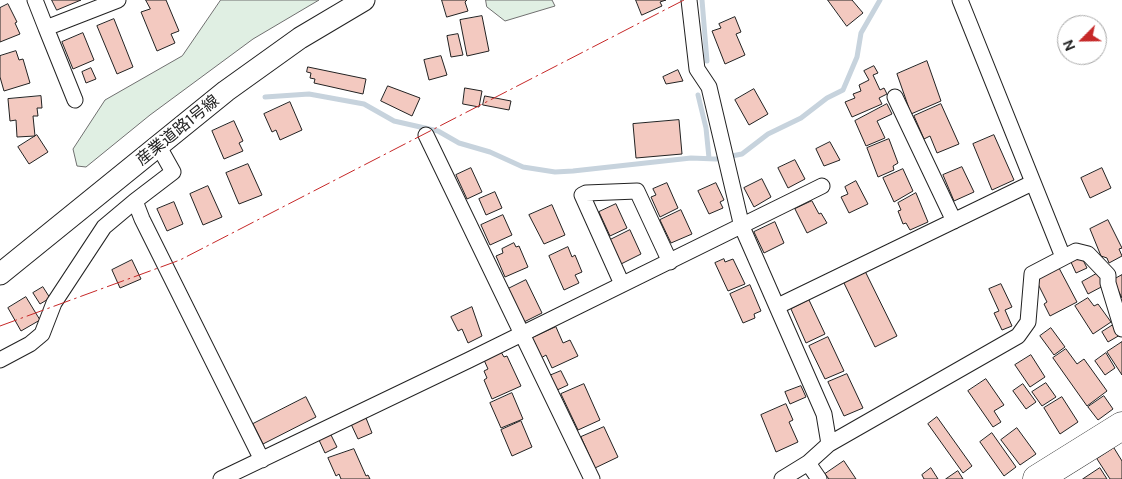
<!DOCTYPE html>
<html>
<head>
<meta charset="utf-8">
<style>
	body { margin:0 }
	#map { position:relative; width:1122px; height:479px; overflow:hidden; background:#fff; font-family:"DM Sans",sans-serif }
	canvas { display:block }
	.north { position:absolute; left:1057px; top:15px; width:50px; height:50px; box-sizing:border-box; background:#fff; border:1px solid #a7a7a7; border-radius:50%; rotate:247deg; font-size:14px; font-weight:700; line-height:20px; text-align:center; color:#222 }
	.north::after { content:''; display:block; margin:auto; width:18px; height:22px; background:#c62828; clip-path:polygon(50% 0,100% 100%,50% 72%,0 100%) }
</style>
</head>
<body>
<div id="map">
<canvas width="1122" height="479"></canvas>
<div class="north">N</div>
</div>
<script>
const ctx = document.querySelector('canvas').getContext('2d');
ctx.lineJoin = 'round';
function fillPath(path, color) { ctx.fillStyle = color; ctx.fill(path, 'evenodd'); }
function trace(path, color, width, dash) { ctx.strokeStyle = color; ctx.lineWidth = width; ctx.lineCap = dash ? 'butt' : 'round'; ctx.setLineDash(dash || []); ctx.stroke(path); }
function write(font, color, halo, rows, align = 'center') {
  ctx.font = font + ' "DM Sans","Noto Sans JP",sans-serif'; ctx.lineWidth = 4; ctx.setLineDash([]); ctx.textBaseline = 'middle'; ctx.strokeStyle = halo; ctx.fillStyle = color; for (const [text, x, y, turn = 0] of rows) {
    ctx.save(); ctx.translate(x, y); ctx.rotate((+turn || 0) * Math.PI / 180); ctx.textAlign = isNaN(turn) ? turn : align; if (halo) ctx.strokeText(text, 0, 0); ctx.fillText(text, 0, 0); ctx.restore();
  }
}
const green = new Path2D(`
	M221 0H319L253 39 150 115 86 167 77 166 73 149 105 100 182 56Z
	M486 0H552L555 6 505 21 487 7Z`);
const stream = new Path2D(`
	M702 0 707 61
	M698 95 706 128 709 158
	M265 97 309 94 364 104 394 121 438 131 459 143 490 152 523 167 555 172 573 171 691 158 716 159 742 154 768 134 801 118 827 98 843 90 857 57 861 33 880 0`);
const building = new Path2D(`
	M52 0H81L57 10Z
	M146 0H166L179 31 171 34 175 43 157 51 141 12 150 9Z
	M442 0H467L465 2 468 11 447 17Z
	M636 0H666L660 2 662 6 642 15Z
	M828 0H852L863 13 847 26Z
	M8 4 17 22 15 23 20 34 0 42V8Z
	M482 16 489 51 467 56 460 20Z
	M735 17 741 32 736 34 745 55 725 64 712 31 721 28 719 24Z
	M114 19 133 67 117 74 97 26Z
	M83 33 94 60 73 69 62 42Z
	M458 34 463 55 451 57 447 36Z
	M16 51 19 60 23 59 30 83 4 91 0 77V56Z
	M441 56 447 75 429 80 424 60Z
	M927 61 941 101 911 114 897 74Z
	M874 66 878 73 873 75 880 90 884 88 887 94 879 98 882 104 852 117 845 102 855 98 853 94 861 91 859 85 869 80 864 71Z
	M308 67 366 79 363 94 314 83 315 79 310 78 311 73 307 72Z
	M91 68 96 79 86 83 82 72Z
	M678 70 683 81 666 84 663 77Z
	M388 86 420 98 412 116 381 101Z
	M465 88 482 91 479 107 463 104Z
	M754 89 768 114 749 125 735 100Z
	M41 96 42 108H37L38 116H33L35 136 17 137 16 120 10 121 8 99Z
	M485 96 511 101 509 110 483 105Z
	M290 102 302 130 280 140 276 130 272 132 264 114Z
	M887 104 892 114 877 121 885 138 866 146 855 121Z
	M941 104 959 144 937 153 930 136 924 139 914 116Z
	M679 120 682 154 636 158 633 124Z
	M234 121 243 141 239 143 243 151 224 159 212 131Z
	M37 135 48 152 29 164 18 147Z
	M994 135 1014 180 992 190 973 144Z
	M889 139 898 163 893 166 894 170 878 177 867 148Z
	M830 142 840 160 824 166 816 149Z
	M795 160 805 179 788 188 778 168Z
	M248 164 262 195 239 204 226 173Z
	M962 167 974 192 954 201 943 175Z
	M471 168 482 192 467 199 456 175Z
	M1102 168 1111 188 1090 198 1081 178Z
	M903 169 913 191 894 202 883 178Z
	M762 179 771 197 754 207 744 188Z
	M856 181 868 204 849 213 841 197 848 194 845 187Z
	M667 183 678 208 660 217 651 197 656 195 653 189Z
	M716 183 724 200 720 202 723 208 709 214 698 191Z
	M208 186 222 217 203 225 190 194Z
	M495 192 502 208 486 215 479 199Z
	M916 193 928 222 910 230 906 223 903 224 898 211 901 210 898 203Z
	M812 201 819 214 821 213 827 223 807 233 795 209Z
	M174 202 183 224 167 231 157 209Z
	M616 204 627 228 610 236 599 212Z
	M552 205 565 235 544 244 529 215Z
	M681 210 692 234 671 243 660 220Z
	M503 215 512 235 490 245 481 225Z
	M1108 220 1122 248 1119 249 1122 256 1109 263 1107 258 1101 256 1090 229Z
	M775 222 784 243 764 253 754 232Z
	M630 230 641 254 621 264 610 240Z
	M514 243 516 247 519 246 528 267 505 277 496 256 503 253 502 249Z
	M568 247 572 257 575 255 582 272 575 275 579 283 564 290 549 256Z
	M1081 256 1087 268 1076 273 1070 260Z
	M724 259 725 262 733 259 745 284 728 291 715 263Z
	M132 260 141 279 120 288 112 270Z
	M1059 268 1077 302 1050 316 1044 304 1047 302 1036 280Z
	M865 271 897 336 875 347 843 281Z
	M1098 273 1105 285 1088 294 1082 282Z
	M1122 275V298L1113 280Z
	M526 280 542 313 524 322 508 289Z
	M1001 284 1012 307 1005 310 1012 326 1002 330 994 313 999 311 989 289Z
	M750 285 761 311 754 314 755 318 743 323 730 294Z
	M43 287 50 298 40 304 33 293Z
	M26 297 40 320 21 331 8 308Z
	M1088 298 1094 306 1098 304 1111 322 1093 334 1075 306Z
	M809 300 825 334 806 343 791 309Z
	M472 307 482 336 468 343 462 329 458 331 451 317Z
	M1113 325 1120 335 1108 342 1102 332Z
	M556 327 563 343 570 340 578 356 552 368 546 355 541 358 532 338Z
	M1051 328 1065 347 1054 355 1040 336Z
	M828 337 844 371 825 379 809 346Z
	M1122 342V375L1107 352Z
	M1066 349 1077 364 1084 359 1107 391 1087 406 1053 358Z
	M501 352 504 357 507 356 521 386 492 399 484 380 487 378 484 371 488 369 484 360Z
	M1106 353 1115 368 1105 375 1095 361Z
	M1031 355 1045 377 1030 387 1015 365Z
	M561 371 568 385 555 391 549 376Z
	M847 374 863 408 844 416 828 382Z
	M986 379 1004 405 994 411 1001 422 993 427 968 391Z
	M1046 383 1056 397 1042 406 1032 392Z
	M584 384 600 420 578 430 561 394Z
	M1023 384 1036 402 1026 409 1013 391Z
	M801 386 806 397 790 404 785 392Z
	M512 393 523 419 501 428 490 403Z
	M1104 396 1113 409 1098 420 1088 407Z
	M306 397 316 417 263 444 253 424Z
	M1062 397 1078 422 1060 434 1044 408Z
	M786 404 793 420 789 422 798 442 776 452 761 415Z
	M937 417 972 466 963 473 928 424Z
	M366 418 372 433 358 439 351 424Z
	M521 421 532 447 512 456 501 430Z
	M604 427 618 457 595 468 581 437Z
	M1017 428 1036 454 1020 465 1001 440Z
	M992 433 1016 467 1004 476 980 442Z
	M331 435 337 447 325 453 319 440Z
	M1114 448 1122 461V479H1110L1097 459Z
	M354 449 366 476 368 475 370 479H341L339 474 336 476 328 458Z
	M844 461 856 479H829L825 474Z
	M931 468 938 479H924L922 475Z
	M1100 468 1107 479H1083Z
	M958 471 963 479H946Z`);
const street = new Path2D(`
	M35 0 46 28 118 0
	M689 0 697 69 709 87 742 227 824 414 829 444
	M960 0 1063 257
	M46 28 75 100
	M895 97 954 221
	M426 135 592 479
	M159 147 173 172 135 201 142 219 262 460
	M622 284 582 195 586 193 637 191 670 262
	M778 306 1032 183
	M0 360 30 344 42 334 54 303 104 227 135 201
	M808 463 819 479
	M221 479 469 360 822 186
	M782 479 808 463 829 444 1018 336 1028 322 1032 274 1076 251 1088 254 1108 275V283L1122 329`);
const secondary = new Path2D(`
	M0 274 226 91 300 38 364 0`);
const highway = new Path2D(`
	M1037 479 1122 426`);
const power = new Path2D(`
	M0 326 180 260 684 0`);
const streetNames = [
	["産業道路1号線",178,131,-39]
];
fillPath(green, '#e0efe3');
trace(green, '#6f6f6f', 1);
trace(stream, '#c7d3dd', 5);
fillPath(building, '#f3c9c0');
trace(building, '#222', 1);
trace(street, '#222', 17);
trace(secondary, '#222', 23);
trace(highway, '#222', 29);
trace(street, '#fff', 15);
trace(secondary, '#fff', 21);
trace(highway, '#fff', 28);
trace(power, '#c62828', 1, [18, 4, 2.5, 4]);
write('16px', '#222', '#fff', streetNames);
</script>
</body>
</html>
